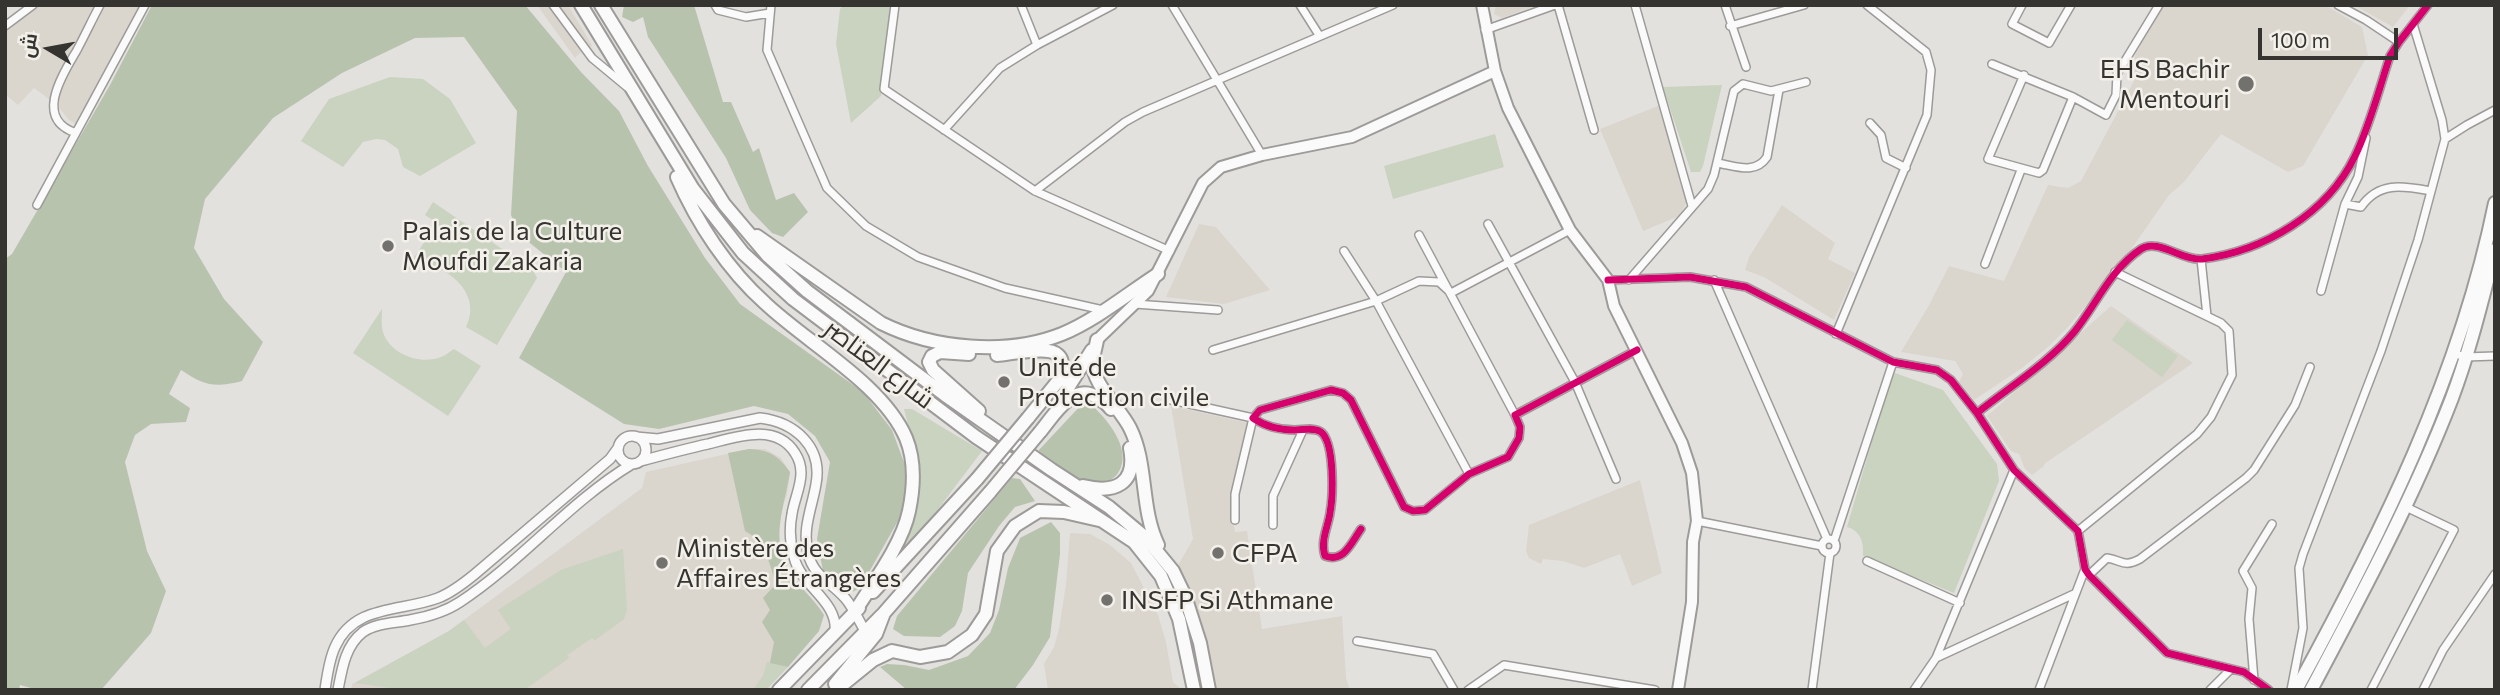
<!DOCTYPE html>
<html>
<head>
<meta charset="utf-8">
<style>
	body { margin:0 }
	#map { position:relative; width:2500px; height:695px; overflow:hidden; background:#e3e1de; font-family:Commissioner,Cairo,sans-serif }
	canvas { display:block }
	.frame { position:absolute; inset:0; border:7px solid #353431; pointer-events:none }
	.north { position:absolute; left:14px; top:14px; width:70px; height:70px; -webkit-text-stroke:5px #f3efe9; paint-order:stroke; rotate:280deg; font-size:19px; font-weight:700; line-height:28px; text-align:center; color:#353431 }
	.north::after { content:''; display:block; margin:auto; width:24px; height:32px; background:#353431; clip-path:polygon(50% 0,100% 100%,50% 72%,0 100%) }
	.scale { position:absolute; left:2258px; top:28px; width:140px; height:32px; box-sizing:border-box; border:4px solid #353431; border-top:0; padding-left:9px; font-size:21px; line-height:24px; white-space:nowrap; color:#353431; -webkit-text-stroke:5px #f3efe9; paint-order:stroke }
</style>
</head>
<body>
<div id="map">
<canvas width="2500" height="695"></canvas>
<div class="frame"></div>
<div class="north">ش</div>
<div class="scale">100 m</div>
</div>
<script>
const ctx = document.querySelector('canvas').getContext('2d');
ctx.lineJoin = 'round';
function fillPath(path, color) { ctx.fillStyle = color; ctx.fill(path, 'evenodd'); }
function trace(path, color, width, dash) { ctx.strokeStyle = color; ctx.lineWidth = width; ctx.lineCap = dash ? 'butt' : 'round'; ctx.setLineDash(dash || []); ctx.stroke(path); }
function write(font, color, halo, rows, align = 'center') {
  ctx.font = font + ' Commissioner,Cairo,sans-serif'; ctx.lineWidth = 5; ctx.setLineDash([]); ctx.textBaseline = 'middle'; ctx.strokeStyle = halo; ctx.fillStyle = color; for (const [text, x, y, turn = 0] of rows) {
    ctx.save(); ctx.translate(x, y); ctx.rotate((+turn || 0) * Math.PI / 180); ctx.textAlign = isNaN(turn) ? turn : align; if (halo) ctx.strokeText(text, 0, 0); ctx.fillText(text, 0, 0); ctx.restore();
  }
}
const built = new Path2D(`
	M39 5H148L81 127 69 120 57 105 34 88 18 105 5 94V31Z
	M537 5H568L592 45 589 51 581 52 575 58Z
	M1496 5H1537L1502 18 1494 14Z
	M2164 5H2325L2362 27 2368 55 2303 166 2288 172 2221 134 2184 182 2169 195 2123 261 2068 327 2048 347 2022 368 1974 400 1959 382 1963 374 1955 361 1901 352 1929 305 1949 266 2004 281 2048 185 2068 188 2081 181 2135 79 2132 68 2136 53Z
	M2354 5H2410L2393 27Z
	M1663 104 1689 198 1679 216 1643 231 1600 129Z
	M1782 205 1835 243 1828 259 1855 273 1834 320 1764 277 1745 270 1749 257Z
	M1199 224 1216 227 1270 290 1224 304 1166 297Z
	M2111 306 2193 363 2044 464V466L2032 475 2025 469 2019 454 2011 451 1987 416Z
	M1171 406 1249 423 1230 498 1235 532 1247 531 1262 629 1342 616 1346 678 1350 690H1216L1198 612 1188 585 1177 567 1193 539Z
	M749 449H765L781 458 790 472 787 495 780 513 778 533 781 555 789 571 824 615 819 631 766 690H351L352 684 449 631 642 488 646 472Z
	M1640 480 1662 573 1632 586 1620 554 1584 568 1563 561 1543 559 1541 564 1529 558 1526 551 1529 525Z
	M1070 533 1090 534 1110 545 1131 563 1158 615 1166 642 1173 682 1182 690H1048L1044 664 1054 647 1059 629 1066 584Z`);
const green = new Path2D(`
	M843 5H890L881 96 851 123 836 44 840 9Z
	M390 77 423 79 450 99 476 143 420 176 403 167 398 149 385 140 376 139 363 142 343 167 301 141 329 99Z
	M1722 85 1703 166 1700 172H1691L1663 87Z
	M1495 134 1504 167 1393 199 1384 166Z
	M433 202 533 270 537 278 497 345 466 327C482 296 452 269 424 264L405 271 437 223 425 215Z
	M382 309C382 316 381 325 383 332 389 352 415 363 434 359 442 358 448 353 454 349L481 366 448 416 353 353Z
	M2127 320 2178 356 2162 377 2112 340Z
	M1895 373 1943 390 1997 464 1999 481 1954 593 1863 556C1864 543 1861 531 1847 527L1891 376Z
	M904 409H912L982 451 902 557 914 519 919 468Z
	M623 549 627 610 624 619 595 640 592 638 567 655 569 658 524 690H405L355 683 449 631 464 620 485 648 511 629 498 610 561 570Z
	M767 662 788 667 766 690H753L763 676Z`);
const forest = new Path2D(`
	M152 5H525L581 72 619 111 648 166 705 258 740 304 863 392 892 430 908 473 903 512 860 588 850 593 823 571 817 539 830 462 815 436 788 414 754 406 659 429 624 424 519 358 566 272 520 235 511 215 517 111 464 37 415 38 342 73 273 118 205 199 194 248 224 299 263 342 242 381C214 388 205 386 181 370L169 394 190 408 186 422 151 424 135 435 125 462 147 551 166 591 151 633 101 690H38L20 685 19 690H5V259L12 254 110 85Z
	M624 5H694L723 102H731L753 152 759 148 776 200 794 193 808 212 783 237 772 233 750 210 726 158 648 37 643 17 633 22 622 17Z
	M1089 403C1106 417 1134 450 1118 473 1114 479 1107 483 1100 483 1078 485 1054 463 1038 451L1082 404Z
	M749 449C769 450 778 455 790 472 785 506 769 539 790 572 800 588 815 600 824 615L819 631 788 667 770 663 774 642 762 622 770 610 763 598 776 584C769 563 766 542 745 531L728 453Z
	M1012 478 1020 479 1035 501 1015 507 999 526 968 573 962 611 955 626 940 637 904 636 893 629 897 616Z
	M1051 522 1060 533V554L1050 637 1033 665 1014 690H907L880 667 887 664 904 665 929 670 968 656 990 633 999 610 1008 568 1020 538Z`);
const minor = new Path2D(`
	M553 5 592 58 627 87
	M715 5 718 10 746 17 770 13
	M771 5 767 50 827 188 866 226 918 257 1005 288 1103 310
	M895 5 884 89 1035 191 1170 251
	M1021 5 1037 45
	M1172 5 1262 155
	M1300 5 1319 35
	M1558 5 1594 130
	M1635 5 1692 206
	M1725 5 1746 67
	M2022 5 2012 24 2049 43 2071 5
	M2338 5 2366 20 2399 42
	M2413 24 2442 120 2445 139
	M5 26 33 5
	M1730 26 1804 5
	M1485 30 1555 5
	M1992 64 2073 97 2106 115 2116 95 2117 74 2159 5
	M2024 75 1988 159 2039 173 2043 170 2073 97
	M1870 123 1881 135 1886 158 1906 168
	M944 130 1000 68 1037 45 1113 5
	M76 133C33 119 63 74 77 50 85 35 92 20 100 5
	M1717 163C1736 166 1755 175 1767 157L1779 90
	M1035 191 1125 122 1143 112 1393 5
	M2345 204 2361 207C2379 181 2403 186 2431 191
	M37 205 145 5
	M1488 224 1575 382 1616 479
	M1419 235 1515 415
	M1344 251 1376 301 1469 474
	M2201 259 2207 316
	M1985 264 2021 170
	M1608 280 1690 277 1746 287 1893 362 1937 370 1951 380 1977 413 2014 470 2078 531 2085 569 2089 575 2167 653 2244 672 2269 690
	M1629 280 1708 189 1714 175 1734 91 1743 84 1771 91 1806 82
	M1714 280 1827 539
	M2321 291 2345 204 2358 177 2366 138
	M1135 304 1218 310
	M1836 334 1927 115 1931 70 1926 52 1867 5
	M1213 350 1376 301 1419 281 1439 282 1451 293 1570 230
	M2453 353 2465 357 2495 356
	M1167 399 1253 418 1235 494V520
	M1977 413C2008 388 2050 362 2075 331 2097 303 2111 269 2141 249 2158 238 2182 261 2202 259 2264 251 2327 214 2355 156 2370 125 2379 89 2390 56L2399 42 2428 5
	M1697 521 1822 546
	M1273 525V496L1303 430
	M1361 529C1351 543 1344 563 1325 556 1320 541 1328 527 1330 513 1333 497 1335 443 1321 432 1314 427 1303 430 1295 430 1279 430 1266 427 1253 418L1260 410 1331 390 1343 393 1351 400 1404 507 1413 511 1425 510 1469 474 1508 457 1519 438 1520 427 1515 415 1637 350
	M2078 531 2197 434 2211 417 2232 375 2229 331 2221 323 2115 272
	M1822 546a7 7 0 1 1 14 0a7 7 0 1 1-14 0Z
	M1834 541 1893 362
	M1867 561 1960 603
	M2089 575 2107 558C2122 560 2123 568 2140 559L2246 478 2254 470 2295 405 2310 367
	M1357 641 1433 654 1454 690
	M1936 658 2074 594
	M2254 680 2249 619 2252 588 2243 571 2272 524
	M1468 690 1504 665 1655 690
	M1812 690 1830 553
	M1914 690 1936 658 2014 470
	M2039 690 2085 569
	M2210 690 2231 669
	M2291 690 2303 628 2299 568 2303 554 2381 351 2418 240 2445 139 2467 125 2495 110
	M2371 690 2454 530 2406 507
	M2423 690 2443 650 2495 574`);
const tertiary = new Path2D(`
	M618 450a14 14 0 1 1 28 0a14 14 0 1 1-28 0Z
	M636 437 658 439 760 418C794 422 823 446 816 484 812 508 802 528 808 553 813 576 831 582 845 598 853 607 859 621 865 631
	M641 461C663 455 685 449 708 444 736 437 776 422 795 453 799 459 801 466 801 473 801 487 794 500 792 514 789 529 790 543 794 557 801 587 839 601 835 633
	M325 690C327 676 329 660 335 647 354 604 401 612 438 598 451 593 464 583 475 574L610 459 618 448
	M338 690C342 669 345 646 363 632 376 623 395 623 410 620 427 617 445 612 460 602 521 562 569 502 632 464`);
const secondary = new Path2D(`
	M1482 5 1495 71 1508 108 1570 230 1608 280 1614 306 1682 443 1692 473 1697 521 1693 542 1692 602 1678 690
	M1097 340 1148 291 1203 183 1221 167 1262 155 1352 137 1495 71`);
const primary = new Path2D(`
	M2296 690C2380 536 2460 376 2495 203
	M2311 690C2362 594 2413 499 2452 398 2470 350 2482 300 2495 250`);
const trunk = new Path2D(`
	M581 5 693 189 743 253 793 299 976 437 1134 542 1161 576 1179 619 1194 690
	M601 5 724 204 768 256 807 291 945 395 1052 470 1109 507 1146 538 1173 571 1185 596 1200 643 1209 690
	M677 177C697 223 728 270 765 303 807 343 883 384 906 438 915 460 914 487 909 511 902 545 872 584 854 613
	M757 236 881 323C933 349 1007 356 1062 334 1096 320 1127 294 1158 274
	M1097 340C1096 347 1093 355 1093 362 1091 383 1121 409 1130 428 1148 464 1140 508 1158 545
	M969 354 940 352 932 356 929 362 933 370 979 411
	M997 355C1011 354 1048 345 1058 355 1064 360 1062 369 1062 376
	M1057 405 1092 350
	M1028 418 1067 370
	M1040 432C1054 415 1074 381 1098 398 1104 401 1107 404 1111 409
	M1083 486C1115 494 1137 484 1130 448
	M873 592 977 479
	M835 684 876 634 884 613 990 492
	M779 690 859 608
	M808 690 882 615
	M836 690 873 660 892 651 920 657 948 652 972 635 986 614 997 551 1015 526 1039 511 1064 512 1099 520`);
const trunkBridge = new Path2D(`
	M977 479 1028 418
	M990 492 1040 432`);
const cycleway = new Path2D(`
	M1608 280 1690 277 1746 287 1893 362 1937 370 1951 380 1977 413 2014 470 2078 531 2085 569 2089 575 2167 653 2244 672 2269 690
	M1977 413C2008 388 2050 362 2075 331 2097 303 2111 269 2141 249 2158 238 2182 261 2202 259 2264 251 2327 214 2355 156 2370 125 2379 89 2390 56L2399 42 2428 5
	M1361 529C1351 543 1344 563 1325 556 1320 541 1328 527 1330 513 1333 497 1335 443 1321 432 1314 427 1303 430 1295 430 1279 430 1266 427 1253 418L1260 410 1331 390 1343 393 1351 400 1404 507 1413 511 1425 510 1469 474 1508 457 1519 438 1520 427 1515 415 1637 350`);
const markers = [
	[2246,84,9,"#72716e"],
	[388,246,7,"#72716e"],
	[1004,382,7,"#72716e"],
	[1218,553,7,"#72716e"],
	[662,563,7,"#72716e"],
	[1107,600,7,"#72716e"]
];
const poiNames = [
	["EHS Bachir",2230,69,"right"],
	["Mentouri",2230,99,"right"],
	["Palais de la Culture",402,231],
	["Moufdi Zakaria",402,261],
	["Unité de",1018,367],
	["Protection civile",1018,397],
	["Ministère des",676,548],
	["Affaires Étrangères",676,578],
	["CFPA",1232,553],
	["INSFP Si Athmane",1121,600]
];
const streetNames = [
	["شارع العناصر",879,364,37]
];
fillPath(built, '#dad5cd');
fillPath(green, '#c9d3bf');
fillPath(forest, '#b8c3ae');
trace(minor, '#9d9b99', 10);
trace(tertiary, '#9d9b99', 12);
trace(secondary, '#9d9b99', 14);
trace(primary, '#9d9b99', 16);
trace(trunk, '#9d9b99', 16);
trace(minor, '#fbfafa', 7);
trace(tertiary, '#fbfafa', 9);
trace(secondary, '#fbfafa', 10);
trace(primary, '#fbfafa', 12);
trace(trunk, '#fbfafa', 12);
trace(trunkBridge, '#9d9b99', 16, []);
trace(trunkBridge, '#fbfafa', 12);
trace(cycleway, '#d6006c', 7);
for (const [x, y, r, color] of markers) { const dot = new Path2D(); dot.arc(x, y, r, 0, 2 * Math.PI); ctx.fillStyle = color; ctx.fill(dot); trace(dot, '#f3efe9', 2.5); }
write('26px', '#353431', '#f3efe9', poiNames, 'left');
write('26px', '#353431', '#f3efe9', streetNames);
</script>
</body>
</html>
